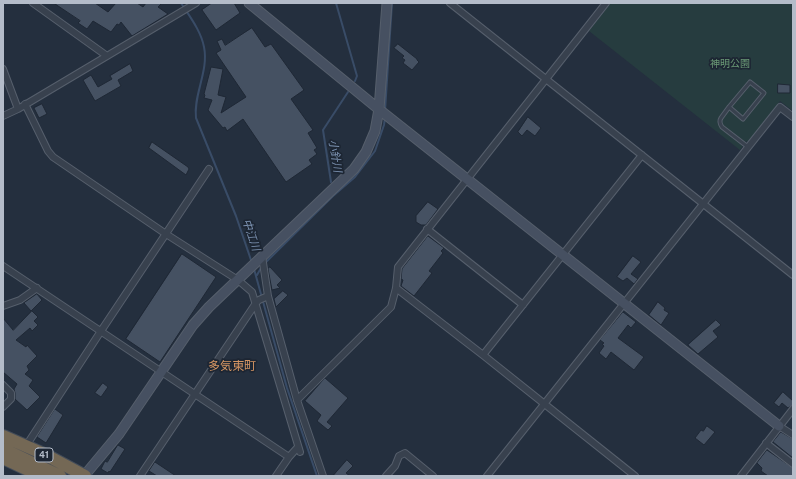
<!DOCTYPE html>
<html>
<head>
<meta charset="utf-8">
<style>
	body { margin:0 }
	#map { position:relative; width:796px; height:479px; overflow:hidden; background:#242f3e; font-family:"Public Sans",sans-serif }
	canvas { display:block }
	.frame { position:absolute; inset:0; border:4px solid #b4bcc9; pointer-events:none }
</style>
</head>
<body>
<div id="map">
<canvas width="796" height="479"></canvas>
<div class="frame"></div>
</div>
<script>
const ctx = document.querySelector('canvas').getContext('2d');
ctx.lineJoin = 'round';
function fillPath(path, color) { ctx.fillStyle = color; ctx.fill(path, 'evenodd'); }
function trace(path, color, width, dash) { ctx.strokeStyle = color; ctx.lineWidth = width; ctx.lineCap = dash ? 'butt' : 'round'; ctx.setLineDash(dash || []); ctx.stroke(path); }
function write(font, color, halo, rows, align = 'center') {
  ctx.font = font + ' "Public Sans","Noto Sans JP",sans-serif'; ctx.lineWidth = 3.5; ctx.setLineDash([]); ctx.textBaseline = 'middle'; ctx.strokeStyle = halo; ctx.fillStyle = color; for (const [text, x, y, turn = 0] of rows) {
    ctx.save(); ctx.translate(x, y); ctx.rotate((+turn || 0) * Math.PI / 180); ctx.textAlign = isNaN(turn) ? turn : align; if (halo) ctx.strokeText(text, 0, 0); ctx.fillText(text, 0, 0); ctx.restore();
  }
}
const green = new Path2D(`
	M611 3H793V111L780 101 748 142 746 141 740 150 589 31Z`);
const stream = new Path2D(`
	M181 3C190 17 201 31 204 47 209 71 193 95 196 118L236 216 252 263
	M336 3 357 76 355 81
	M385 111 392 3
	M331 182 323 130 348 92
	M264 264 333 196 355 177 375 151 384 125 385 118
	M254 269 287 388 317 476
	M257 275 261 268`);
const building = new Path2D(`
	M54 3H95L108 12 116 3H137L143 7 146 3H162L158 7 168 14 132 36 121 22 119 25 117 24 111 32 93 21 87 29 78 23 80 21Z
	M212 3H234L240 13 216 30 202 10Z
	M252 28 265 47 271 44 304 90 291 99 313 130 308 133 317 148 314 150 317 154 309 160 312 164 286 182 243 119 227 131 225 127 223 128 208 110 212 100 204 98 205 95 204 94 211 67 223 69 218 95 226 97 221 113 246 97 216 53 221 50 217 41 222 39 225 45Z
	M398 44 417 59V60L419 62 412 70 403 63 405 60 402 58 404 56 394 48Z
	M130 64 133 71 118 80 121 86 95 101 83 80 91 75 98 87 112 79 110 76Z
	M778 84 790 85V93H778Z
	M42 104 47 114 39 118 34 108Z
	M528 117 541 128 535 136 527 130 522 136 518 132Z
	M152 142 188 167 189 169 186 175 149 148Z
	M428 202 438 209 426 225H421L416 222V216Z
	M428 236 444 248 441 251 443 253 429 271 432 273 414 296 401 286 403 280 401 279 402 269Z
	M182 254 216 277 160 362 126 339Z
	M633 256 641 262 631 274 638 279 634 284 627 278 623 281 617 277Z
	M270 267 282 280 277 285 280 288 272 290 268 269Z
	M283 291 288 295 276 307 274 299Z
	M37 294 42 300 31 311 24 303Z
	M658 302 665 308 664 310 669 313 661 325 649 315Z
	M32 311 38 317 34 321 38 325 32 331 30 328 16 340 26 347 27 345 37 356 27 366 29 370 25 374 33 380 29 386 40 397 27 410 15 399V393L14 389 17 384 3 372V318L13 330Z
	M623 312 636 322 631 328 628 325 618 338 644 357 634 370 611 352 606 359 599 353 604 346 602 344 604 343 600 340Z
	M716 320 721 325 713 331 718 337 698 354 688 345Z
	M325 378 348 398 327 422 332 426 328 430 317 421 321 415 305 401Z
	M103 383 108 387 101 397 95 393Z
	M783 392 793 401V405L788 408 782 403 779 407 774 403Z
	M55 409 63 415 46 443 37 437Z
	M707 426 715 432 704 445 695 438 701 430 703 431Z
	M781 432 793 439V458L773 442Z
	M118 445 125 449 110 472 109 471 108 473 101 469 105 461 107 462Z
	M767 450 793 468V476H768L761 471 762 468 757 463Z
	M347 460 353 466 346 473 350 476H333Z
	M155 462 176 476H157L149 471Z`);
const lane = new Path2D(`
	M729 107 743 119 764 93 750 82 729 107 721 118C719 121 720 124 722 127L748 147`);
const street = new Path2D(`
	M33 3 107 56
	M450 3 793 275
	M3 69 18 109
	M25 104 48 151 53 157 166 234 238 280 252 292 300 452
	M3 116 18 109 196 3
	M427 229 523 305
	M262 256 268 296 297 400 323 476
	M3 266 289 457
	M396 288 483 355 635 476
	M3 306 20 300 37 288
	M483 355 642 155
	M3 385 11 393V399L3 407
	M297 400 391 307 396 288 398 267 606 3
	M779 426 793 435
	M766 443 793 464
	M26 446 101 331 209 169
	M140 476 256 303 259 300 268 296
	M276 476 289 457 298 447
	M386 476 395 466 399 456 405 453 433 476
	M487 476 780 107 793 117
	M741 476 793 409`);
const secondary = new Path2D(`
	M249 3 381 111 779 426
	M84 476 119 434 193 325 209 307 354 169 366 152 375 131 379 109 387 3`);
const highway = new Path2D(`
	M3 436 46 455 85 476
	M3 449 60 476
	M3 458 41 476`);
const shields = [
	[44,455,18]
];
const shieldNames = [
	["41",44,455]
];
const parkNames = [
	["神明公園",730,64]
];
const waterNames = [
	["小針川",335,156,81],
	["中江川",251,235,71]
];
const quarterNames = [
	["多気東町",232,366]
];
fillPath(green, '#263c3f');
trace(stream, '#394c67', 2);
fillPath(building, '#455162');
trace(building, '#1f2835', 1);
trace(lane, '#565f6c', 5);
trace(street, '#565f6c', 8);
trace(secondary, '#565f6c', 11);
trace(highway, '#434c59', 14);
trace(lane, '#38414e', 3);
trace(street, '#38414e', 6);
trace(secondary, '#465061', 9);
trace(highway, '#746855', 12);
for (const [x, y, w] of shields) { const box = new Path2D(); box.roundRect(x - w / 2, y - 7, w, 14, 3); ctx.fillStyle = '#1d2633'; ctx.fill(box); trace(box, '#b4bcc9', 1); }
write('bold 9px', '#b4bcc9', null, shieldNames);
write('10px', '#6b9a76', '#1d2633', parkNames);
write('italic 11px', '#7c92b1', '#1d2633', waterNames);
write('12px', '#d59563', '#1d2633', quarterNames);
</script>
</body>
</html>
